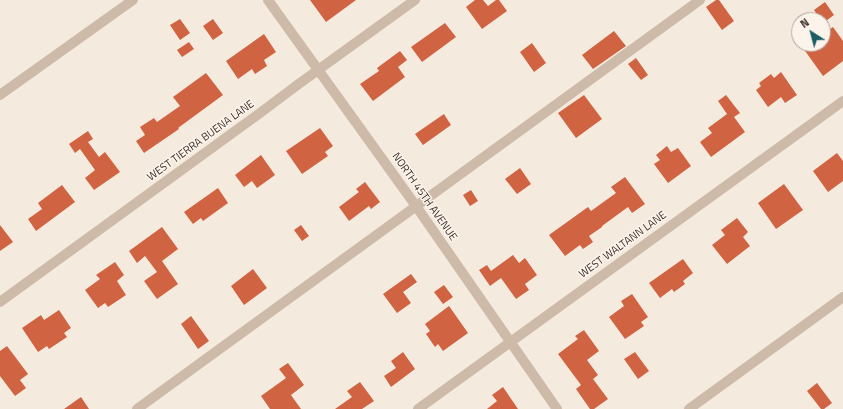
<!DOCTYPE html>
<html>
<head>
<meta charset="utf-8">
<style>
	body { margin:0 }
	#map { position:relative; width:843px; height:409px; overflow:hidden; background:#f5eade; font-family:"Titillium Web",sans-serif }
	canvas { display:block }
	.north { position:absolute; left:791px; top:12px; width:40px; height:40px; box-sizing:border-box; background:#fcf4eb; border:1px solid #afa59d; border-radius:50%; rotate:324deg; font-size:11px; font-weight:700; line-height:16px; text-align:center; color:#3b2f29 }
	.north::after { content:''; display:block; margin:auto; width:14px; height:18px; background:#1a5c61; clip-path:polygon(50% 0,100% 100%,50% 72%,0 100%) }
</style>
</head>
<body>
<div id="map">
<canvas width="843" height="409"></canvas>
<div class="north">N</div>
</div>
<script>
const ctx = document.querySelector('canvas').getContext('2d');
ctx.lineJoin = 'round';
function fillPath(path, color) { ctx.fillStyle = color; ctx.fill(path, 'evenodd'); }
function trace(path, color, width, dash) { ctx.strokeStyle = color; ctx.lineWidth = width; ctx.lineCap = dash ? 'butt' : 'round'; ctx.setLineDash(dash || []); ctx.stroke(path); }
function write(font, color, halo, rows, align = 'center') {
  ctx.font = font + ' "Titillium Web",sans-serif'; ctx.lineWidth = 3; ctx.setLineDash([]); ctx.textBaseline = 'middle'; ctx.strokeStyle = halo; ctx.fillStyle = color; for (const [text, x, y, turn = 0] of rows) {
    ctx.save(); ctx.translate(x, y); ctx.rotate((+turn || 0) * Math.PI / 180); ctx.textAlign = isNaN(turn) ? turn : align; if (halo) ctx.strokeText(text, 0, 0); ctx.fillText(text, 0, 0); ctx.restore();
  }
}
const building = new Path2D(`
	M310 0H356L326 22Z
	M475 0H483L488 6 496 0H499L507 11 482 29 466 7Z
	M716 0H719L734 21 722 30 706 7Z
	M825 2 834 15 823 23V20H821L814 10Z
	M180 19 190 33 180 40 170 25Z
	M213 19 223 33 213 40 203 26Z
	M445 23 456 37 422 62 411 47Z
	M833 27 843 41V61L823 76 803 48 809 44H823V34Z
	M614 31 626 46 593 69 582 55Z
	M264 34 276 52 264 60 267 66 255 74 252 69 238 79 226 61Z
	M189 42 194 49 182 57 177 50Z
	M532 43 546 63 534 72 520 52Z
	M400 51 407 60 398 67 405 77 373 101 360 84 379 71 377 68Z
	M636 58 648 75 641 80 628 64Z
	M781 72 797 95 785 103 781 97 768 107 756 90 761 86 759 83 771 74 774 78Z
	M206 73 223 95 178 128 179 129 144 153 136 141 145 135 140 127 154 118 157 122 180 106 173 97Z
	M584 95 602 119 576 138 558 113Z
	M726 95 740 113 734 117 745 132 711 157 700 142 712 133 708 128 727 114 718 101Z
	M444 114 451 125 423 145 415 134Z
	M320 128 333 146 325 152 328 156 302 174 286 151Z
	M88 131 93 139 88 142 99 157 105 152 120 172 94 190 85 178 95 170 80 149 75 153 69 144Z
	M667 146 671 152 678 148 691 166 668 183 654 164 660 160 656 155Z
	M837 153 843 161V181L828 192 813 171Z
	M261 155 275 175 257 188 252 181 244 187 235 175Z
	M520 168 531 184 517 194 505 179Z
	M625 177 645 204 632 213 628 207 602 226V227L589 236 593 242 583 249 580 245 565 256 549 235 588 207 591 211 616 193 611 187Z
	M365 182 380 202 371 209 369 206 349 221 339 207 359 192 356 189Z
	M784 184 803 210 776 229 758 203Z
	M62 185 75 202 36 231 28 219 42 209 38 203Z
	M218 188 228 203 203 221 201 218 193 224 184 212Z
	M471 190 478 201 470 206 463 195Z
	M737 218 748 232 743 237 750 246 727 264 712 245 725 235 721 230Z
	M0 225 13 242 0 251Z
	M301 225 309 236 302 241 294 230Z
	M162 227 178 249 162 261 178 284 157 299 144 281 157 272 145 256 137 263 129 251Z
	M513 255 519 263 525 258 537 275 525 284 529 290 516 299 501 278 490 286 479 270 487 265 491 271Z
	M683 259 693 273 683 281 685 284 674 292 672 289 660 298 649 283Z
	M115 262 124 275 117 281 126 295 108 307 105 303 98 308 85 290 100 279 96 275Z
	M253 269 267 288 244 305 231 286Z
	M411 274 417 282 403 292 411 303 397 313 383 294Z
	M444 285 453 297 443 304 434 292Z
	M632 294 648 317 641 322 644 326 625 339 609 317 624 306 621 301Z
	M449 306 468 333 443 351 438 344 435 347 426 334 430 331 425 324Z
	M59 310 71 328 64 333 67 337 49 349 47 346 38 352 22 328 41 315 44 320Z
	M191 316 209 341 198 349 181 324Z
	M584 330 599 351 587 360 598 375 593 379 608 399 594 409H590L576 389 581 385 558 354 578 339 575 336Z
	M7 346 28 374 20 380 26 388 15 396 0 376V351Z
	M403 352 415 369 391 387 384 376 396 368 391 361Z
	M635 352 649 371 638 379 624 359Z
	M288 363 304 385 291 395 301 409H270L261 396 286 378 279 369Z
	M360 382 374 401 362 409H335L352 397 347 391Z
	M817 383 832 403 824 409H821L807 391Z
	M503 387 518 409H487L497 401 492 395Z
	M81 397 89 409H64Z`);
const minor = new Path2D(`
	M268 0 416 206 557 409
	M0 95 133 0
	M0 302 260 113 300 83 415 0
	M137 409 700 0
	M418 409 843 101
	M689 409 843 297`);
const streetNames = [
	["WEST TIERRA BUENA LANE",201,141,-36],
	["NORTH 45TH AVENUE",424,197,55],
	["WEST WALTANN LANE",623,245,-36]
];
fillPath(building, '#d06341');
trace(minor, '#cebaa8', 10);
write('11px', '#3b2f29', '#fcf4eb', streetNames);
</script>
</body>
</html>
